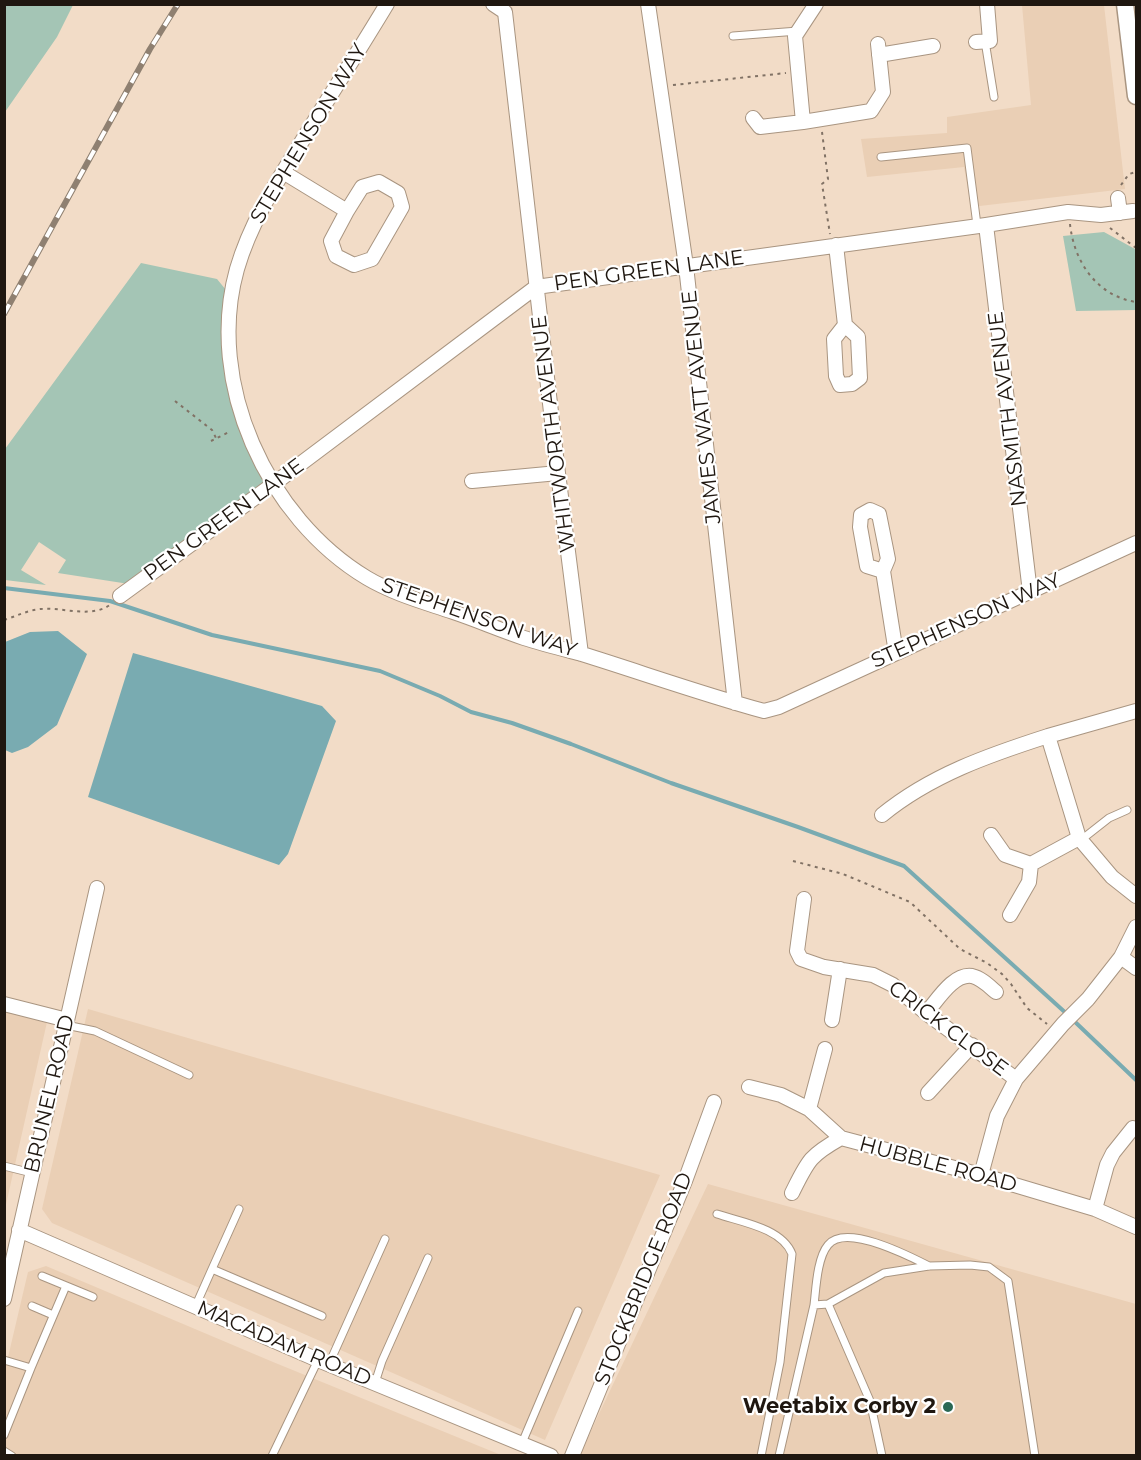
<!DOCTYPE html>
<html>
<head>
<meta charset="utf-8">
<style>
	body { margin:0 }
	#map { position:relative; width:1141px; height:1460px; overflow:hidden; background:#f2dcc7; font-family:Montserrat,sans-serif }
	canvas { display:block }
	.frame { position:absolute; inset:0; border:6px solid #1f1710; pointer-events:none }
</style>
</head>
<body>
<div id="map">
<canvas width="1141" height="1460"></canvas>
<div class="frame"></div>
</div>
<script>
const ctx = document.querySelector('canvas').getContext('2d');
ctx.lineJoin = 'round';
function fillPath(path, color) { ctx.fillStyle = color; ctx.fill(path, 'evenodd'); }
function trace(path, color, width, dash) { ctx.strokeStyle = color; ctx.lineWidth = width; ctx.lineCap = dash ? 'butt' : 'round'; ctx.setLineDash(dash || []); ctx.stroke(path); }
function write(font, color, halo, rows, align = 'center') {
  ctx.font = font + ' Montserrat,sans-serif'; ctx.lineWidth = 4.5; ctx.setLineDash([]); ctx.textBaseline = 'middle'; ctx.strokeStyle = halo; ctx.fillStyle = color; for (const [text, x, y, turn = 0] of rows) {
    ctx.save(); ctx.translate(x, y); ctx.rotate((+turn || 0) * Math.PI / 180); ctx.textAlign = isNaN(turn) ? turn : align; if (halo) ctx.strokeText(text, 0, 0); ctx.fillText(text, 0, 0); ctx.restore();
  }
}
const built = new Path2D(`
	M1022 5H1104L1125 189 971 207 964 167 867 177 861 139 947 133V117L1031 105Z
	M88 1009 660 1175 545 1440 52 1223 42 1209Z
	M5 1011 47 1022 5 1209Z
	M708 1184 1136 1304V1455L579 1456Z
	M46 1266 273 1362 501 1455 5 1456V1370L28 1272Z`);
const green = new Path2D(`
	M5 4 73 5 57 37 5 112Z
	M1104 232 1135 249 1136 310 1076 311 1063 236Z
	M141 263 217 279 226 290 224 363 236 418 244 423 275 483 129 584 58 573 66 560 39 542 21 570 46 585 5 580V449Z`);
const water = new Path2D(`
	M58 631 87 654 57 725 28 747 12 753 5 750V642L30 632Z
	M133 653 322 706 336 721 288 854 279 865 88 797Z`);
const stream = new Path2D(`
	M4 588 110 601 212 635 380 671 440 696 471 712 512 723 571 744 671 783 798 827 904 866 1068 1015
	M1073 1020 1136 1080`);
const path = new Path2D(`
	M673 85 786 73
	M822 132 828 179 822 184 830 234
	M1121 185 1129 174 1136 172
	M1070 224C1074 262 1097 296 1136 302
	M1110 228 1136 248
	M175 401 212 430 216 438
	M211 441 231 431
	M4 620C17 616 28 610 41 609 64 607 92 619 111 604
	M793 861 843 874 910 902 960 949 987 963 1002 974 1011 984 1027 1008 1047 1024`);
const service = new Path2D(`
	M733 36 798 31
	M985 41 994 97
	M881 157 967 148 977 225
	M1081 840 1109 818 1127 810
	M66 1025 95 1031 189 1075
	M4 1166 32 1173
	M717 1214C741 1222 782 1228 792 1254L780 1362 761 1456
	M212 1269 239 1209
	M42 1276 93 1297
	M828 1304 884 1273 929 1266 970 1265 989 1267 1008 1281 1035 1456
	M196 1305 212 1269 322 1316
	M814 1305C816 1289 817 1258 828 1245 846 1223 909 1256 929 1266
	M32 1306 53 1315
	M4 1360 31 1368 4 1435
	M329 1364 385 1239
	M31 1368 66 1286
	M375 1383 382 1361 428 1258
	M522 1443 578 1311
	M4 1451 12 1456
	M272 1456 318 1360
	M779 1456 814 1305 828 1304 870 1401 882 1456`);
const minor = new Path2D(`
	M387 4C360 49 331 94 304 138 278 180 251 221 237 269 205 383 267 518 367 578 394 594 424 602 453 612 477 620 500 630 524 638 543 644 563 649 582 654 643 673 702 694 764 711L779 707 1136 543
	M493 4 505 12 558 473 581 654
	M648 4 686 266 735 703
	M816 4 795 36 803 122 871 111 883 92 878 44
	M976 42 990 41 987 4
	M879 55 933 46
	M753 118 760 127 803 122
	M283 172 347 211 331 241 336 256 354 265 372 259 402 207 398 193 379 182 362 187 347 211
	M1118 198 1120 213
	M986 225 1030 592
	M836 245 845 325 858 337 860 378 852 384 840 385 836 376 834 339 845 325
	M472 481 558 473
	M883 571 867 566 860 527 861 515 870 510 879 514 888 559 883 571 896 653
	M120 596 275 483 536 287 986 225 1068 212 1101 215 1133 211
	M1136 711 1048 736 1079 838 1112 877 1136 896
	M882 815C931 775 989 755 1048 736
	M991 835 1005 855 1031 864
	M1031 864 1079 838
	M804 899 797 951 801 959 824 967 873 975 893 985 926 1013 1016 1079
	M1010 915 1029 882 1031 864
	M1121 957 1136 968
	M4 1004 67 1020
	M926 1013C937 1001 953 973 972 976 981 978 989 986 996 992
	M832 1020 840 969
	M749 1087 781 1095 809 1109 841 1138 981 1175 1095 1209 1136 1227
	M928 1093 972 1045
	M809 1109 825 1049
	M981 1175 997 1116 1016 1079 1063 1024 1088 999 1121 957 1136 927
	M792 1193C808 1161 809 1156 841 1138
	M1095 1209 1107 1165 1113 1153 1133 1128
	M19 1230 318 1360 551 1456
	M4 1299 97 888
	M572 1456 685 1181 714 1102`);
const tertiary = new Path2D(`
	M1125 4 1136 96`);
const rail = new Path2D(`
	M4 314 150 49 178 4`);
const markers = [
	[948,1407,6,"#2b6854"]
];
const streetNames = [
	["STEPHENSON WAY",309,134,-59],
	["PEN GREEN LANE",649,271,-8],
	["JAMES WATT AVENUE",702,407,-96],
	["NASMITH AVENUE",1008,409,-97],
	["WHITWORTH AVENUE",554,434,-97],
	["PEN GREEN LANE",224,520,-36],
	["STEPHENSON WAY",479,618,19],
	["STEPHENSON WAY",966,621,-24],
	["CRICK CLOSE",948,1029,37],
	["BRUNEL ROAD",50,1094,-77],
	["HUBBLE ROAD",938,1165,15],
	["STOCKBRIDGE ROAD",644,1279,-68],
	["MACADAM ROAD",284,1344,23]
];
const poiNames = [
	["Weetabix Corby 2",936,1407]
];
fillPath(built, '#eacfb5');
fillPath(green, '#a4c5b5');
fillPath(water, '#79abb1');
trace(stream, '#79abb1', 4);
trace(service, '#a99581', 9);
trace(minor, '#a99581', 16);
trace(tertiary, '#a99581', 19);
trace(path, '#817265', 2, [3, 4.5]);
trace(service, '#fff', 7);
trace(minor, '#fff', 14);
trace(tertiary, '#fff', 16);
trace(rail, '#8f8071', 6);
trace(rail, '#fff', 4, [11]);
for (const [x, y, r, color] of markers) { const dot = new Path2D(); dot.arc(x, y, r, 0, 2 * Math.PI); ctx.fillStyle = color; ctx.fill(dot); trace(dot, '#fff', 2); }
write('21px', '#1f1710', '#fff', streetNames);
write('bold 21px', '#1f1710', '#fff', poiNames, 'right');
</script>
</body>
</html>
